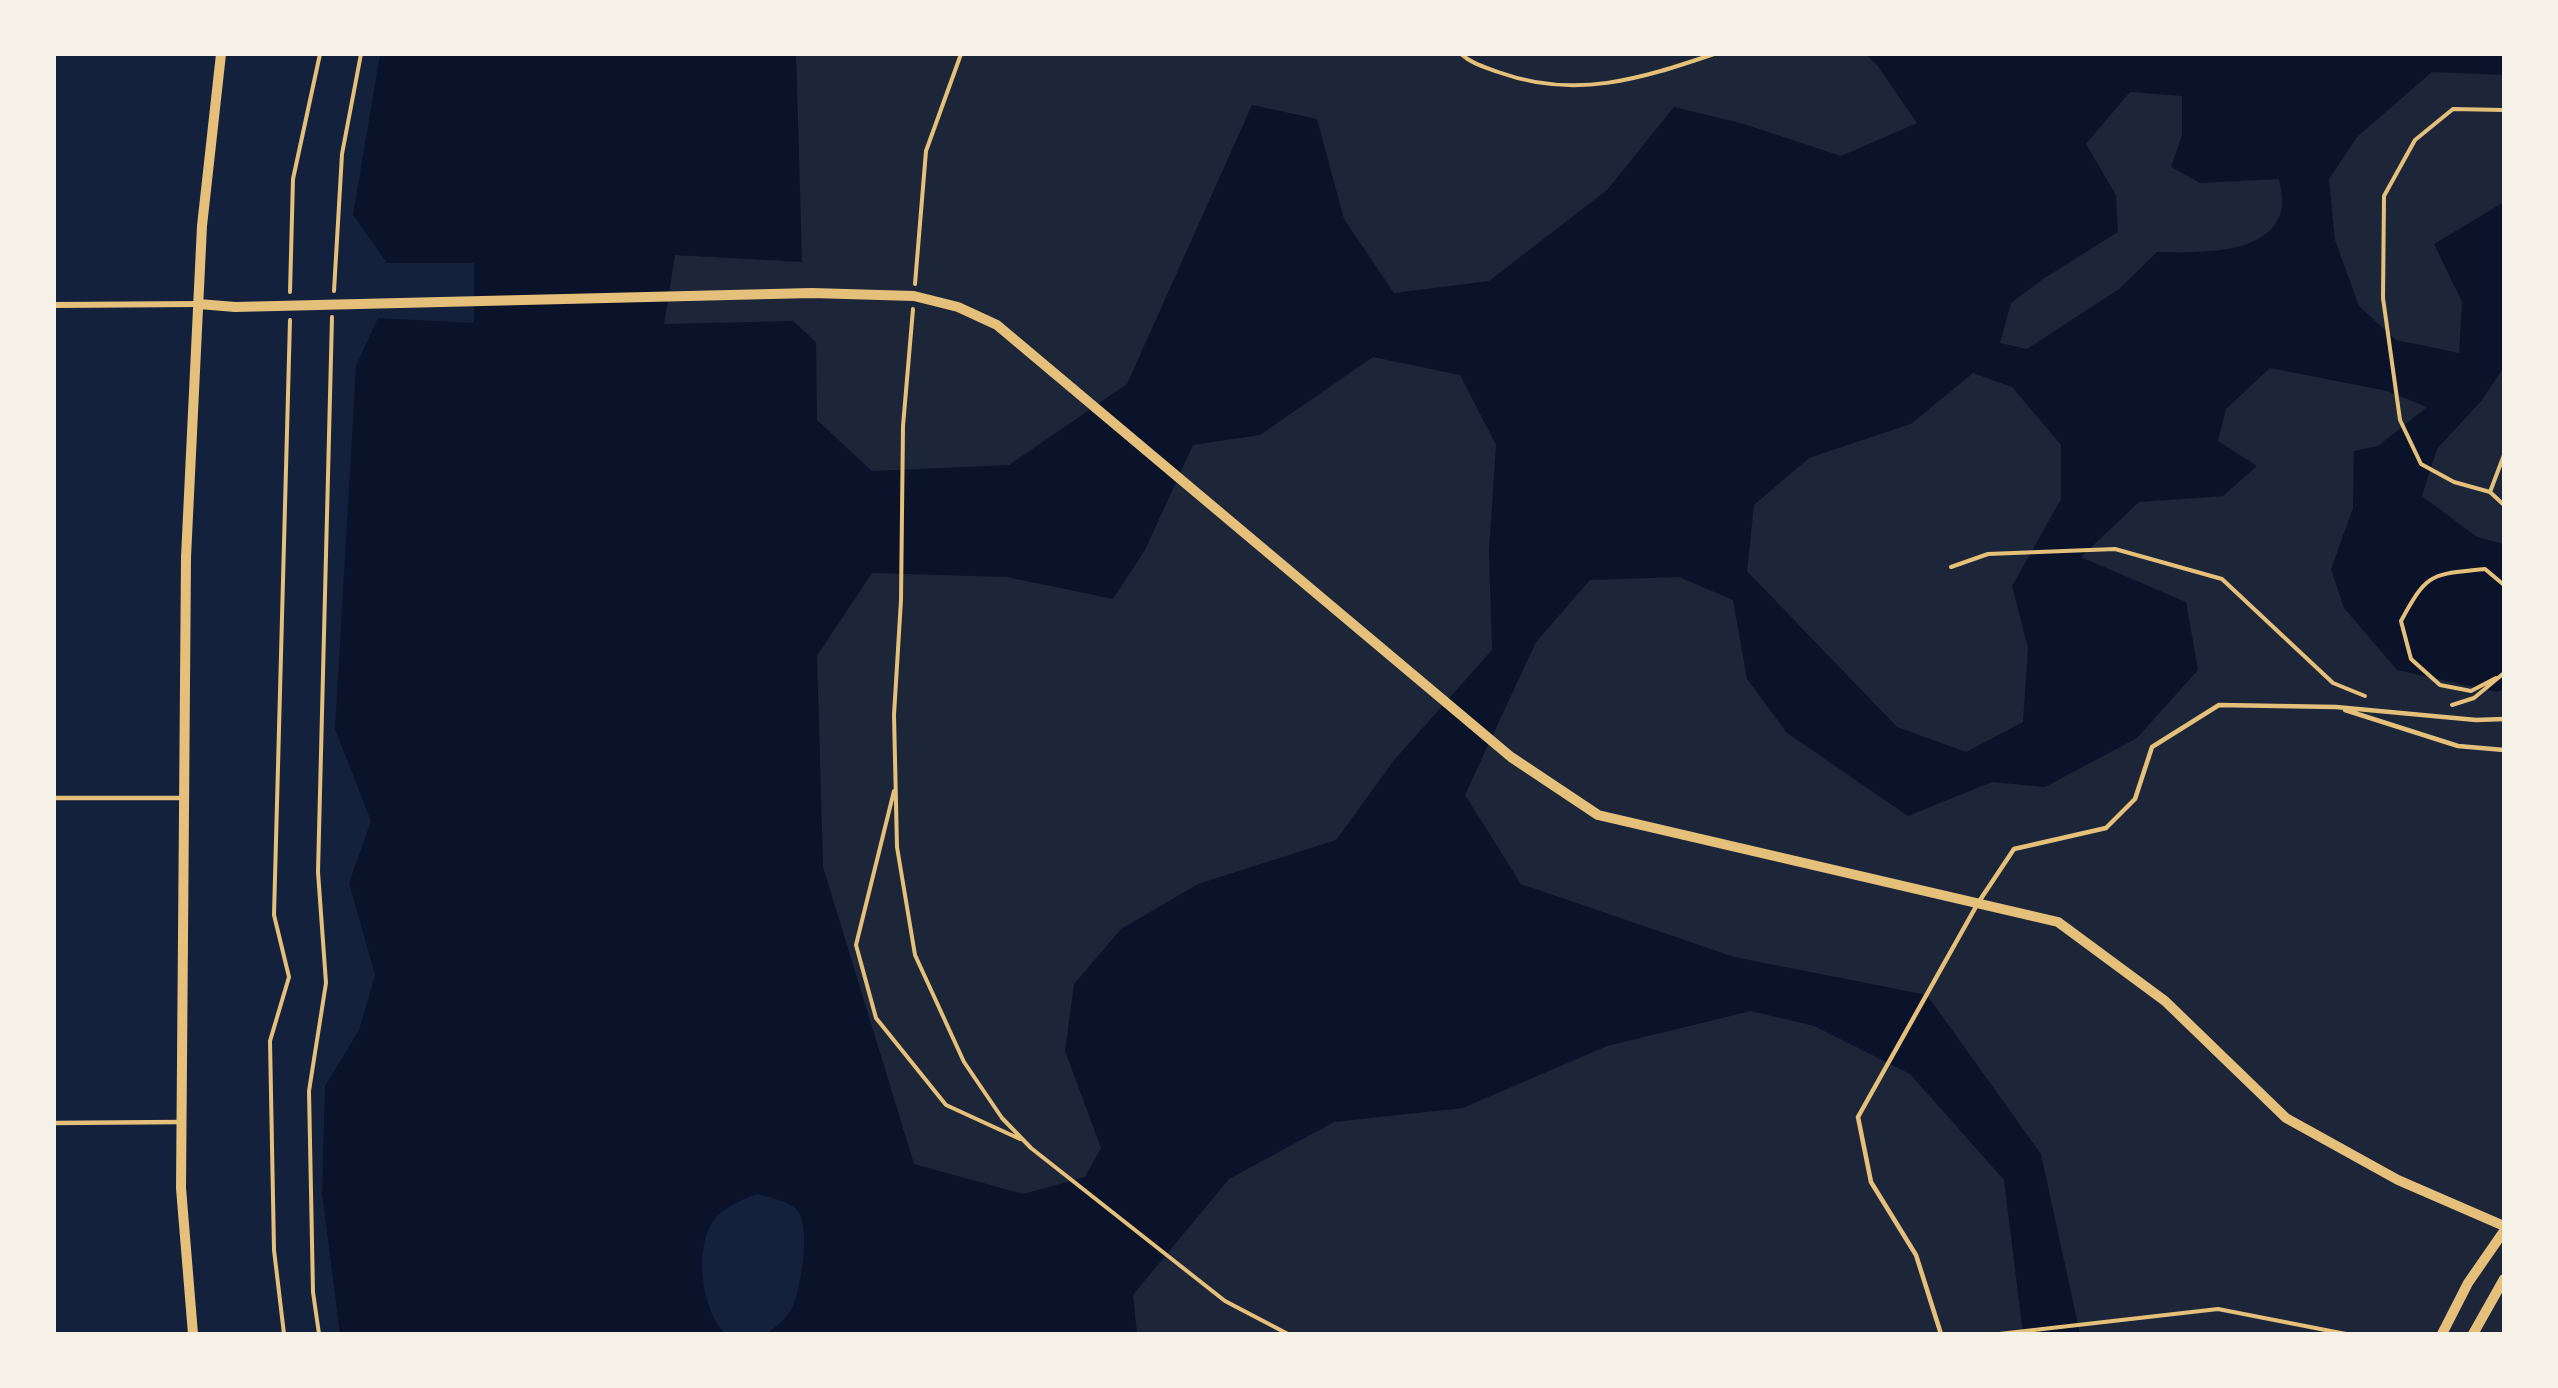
<!DOCTYPE html>
<html>
<head>
<meta charset="utf-8">
<style>
	body { margin:0 }
	#map { position:relative; width:2558px; height:1388px; overflow:hidden; background:#14213d; font-family:Poppins,sans-serif }
	canvas { display:block }
	.frame { position:absolute; inset:0; border:56px solid #f6f1e7; pointer-events:none }
</style>
</head>
<body>
<div id="map">
<canvas width="2558" height="1388"></canvas>
<div class="frame"></div>
</div>
<script>
const ctx = document.querySelector('canvas').getContext('2d');
ctx.lineJoin = 'round';
function fillPath(path, color) { ctx.fillStyle = color; ctx.fill(path, 'evenodd'); }
function trace(path, color, width, dash) { ctx.strokeStyle = color; ctx.lineWidth = width; ctx.lineCap = dash ? 'butt' : 'round'; ctx.setLineDash(dash || []); ctx.stroke(path); }
const green = new Path2D(`
	M796 54H2504V1334H1074L914 1164 823 867 817 656 664 324 675 255 802 261Z`);
const water = new Path2D(`
	M380 54H796L802 262 675 255 664 324 793 321 816 342 817 420 872 471 1009 465 1127 384 1252 105 1317 119 1344 219 1394 293 1489 281 1607 190 1674 107 1744 124 1841 156 1917 123 1877 65 1865 54H2504V75L2432 72 2357 137 2329 179 2335 240 2359 306 2396 340 2459 353 2462 302 2434 244 2504 202V367L2482 400 2437 449 2422 496 2477 537 2504 544V689L2497 692 2397 670 2344 608 2331 569 2353 508 2354 451 2378 446 2427 407 2387 391 2270 368 2226 409 2218 441 2257 466 2223 496 2139 502 2081 557 2186 602 2198 670 2137 738 2045 787 1992 782 1908 816 1787 733 1747 679 1733 600 1679 577 1590 580 1536 642 1465 795 1521 884 1734 957 1927 995 2041 1154 2080 1334H2023L2004 1180 1910 1074 1814 1026 1751 1011 1607 1046 1463 1108 1334 1122 1229 1179 1133 1295 1137 1334H766C776 1327 786 1319 792 1308 801 1290 812 1224 796 1209 787 1201 768 1197 757 1194 743 1199 723 1208 714 1220 693 1249 702 1310 725 1334H340L322 1193 325 1086 359 1030 375 975 349 883 371 821 335 729 356 366 378 318 474 323V263H387L353 215ZM2130 92 2182 96V135L2171 167 2200 183 2279 179C2281 188 2284 203 2281 212 2267 257 2194 252 2157 252L2119 289 2027 349 2000 343 2011 303 2043 279 2118 232 2116 195 2086 144ZM1373 357 1460 375 1496 445 1489 551 1492 650 1395 759 1336 840 1198 884 1121 929 1074 984 1065 1051 1101 1148 1085 1177 1023 1194 914 1164 823 867 817 656 872 573 1007 577 1113 599 1145 550 1193 445 1260 435ZM1973 373 2012 387 2061 445V499L2012 586 2028 648 2023 722 1966 752 1897 727 1747 571 1754 505 1809 458 1911 424Z`);
const path = new Path2D(`
	M1461 54C1472 64 1485 67 1498 72 1575 100 1640 79 1714 54
	M2504 110 2453 109 2415 140 2384 196 2383 298 2400 420 2421 464 2454 482 2490 492 2504 505
	M915 284 926 151 961 54
	M334 291 342 154 361 54
	M290 292 293 179 320 54
	M913 309 903 426 901 600 894 715 897 847 915 955 964 1062 1002 1118 1031 1148 1225 1301 1288 1334
	M2490 492 2504 455
	M1951 567 1988 554 2115 549 2222 579 2333 683 2365 696
	M2496 678 2471 691 2440 685 2411 659 2401 621C2428 571 2431 575 2485 569L2504 585
	M2452 705 2474 698 2504 673
	M894 791 856 945 876 1018 946 1105 1020 1139
	M284 1334 274 1250 270 1041 289 977 274 915 290 320
	M319 1334 313 1292 309 1091 326 983 318 872 332 317
	M1999 1334 2218 1309 2346 1334`);
const service = new Path2D(`
	M2345 710 2458 746 2504 750
	M54 798H183
	M54 1123 180 1122
	M1941 1334 1916 1255 1871 1182 1858 1117 1978 903 2014 849 2106 828 2135 799 2152 747 2219 705 2336 707 2476 720 2504 719`);
const minor = new Path2D(`
	M54 305 199 304`);
const tertiary = new Path2D(`
	M199 304 235 307 812 293 914 296 958 307 997 325 1511 757 1598 815 2058 922 2165 1001 2286 1118 2398 1180 2504 1226
	M193 1334 181 1188 186 557 202 226 221 54
	M2442 1334 2468 1283 2504 1231
	M2473 1334 2504 1279`);
fillPath(green, '#1d2539');
fillPath(water, '#0b132b');
trace(path, '#e5c07b', 4);
trace(service, '#e5c07b', 4.5);
trace(minor, '#e5c07b', 6);
trace(tertiary, '#e5c07b', 10);
</script>
</body>
</html>
